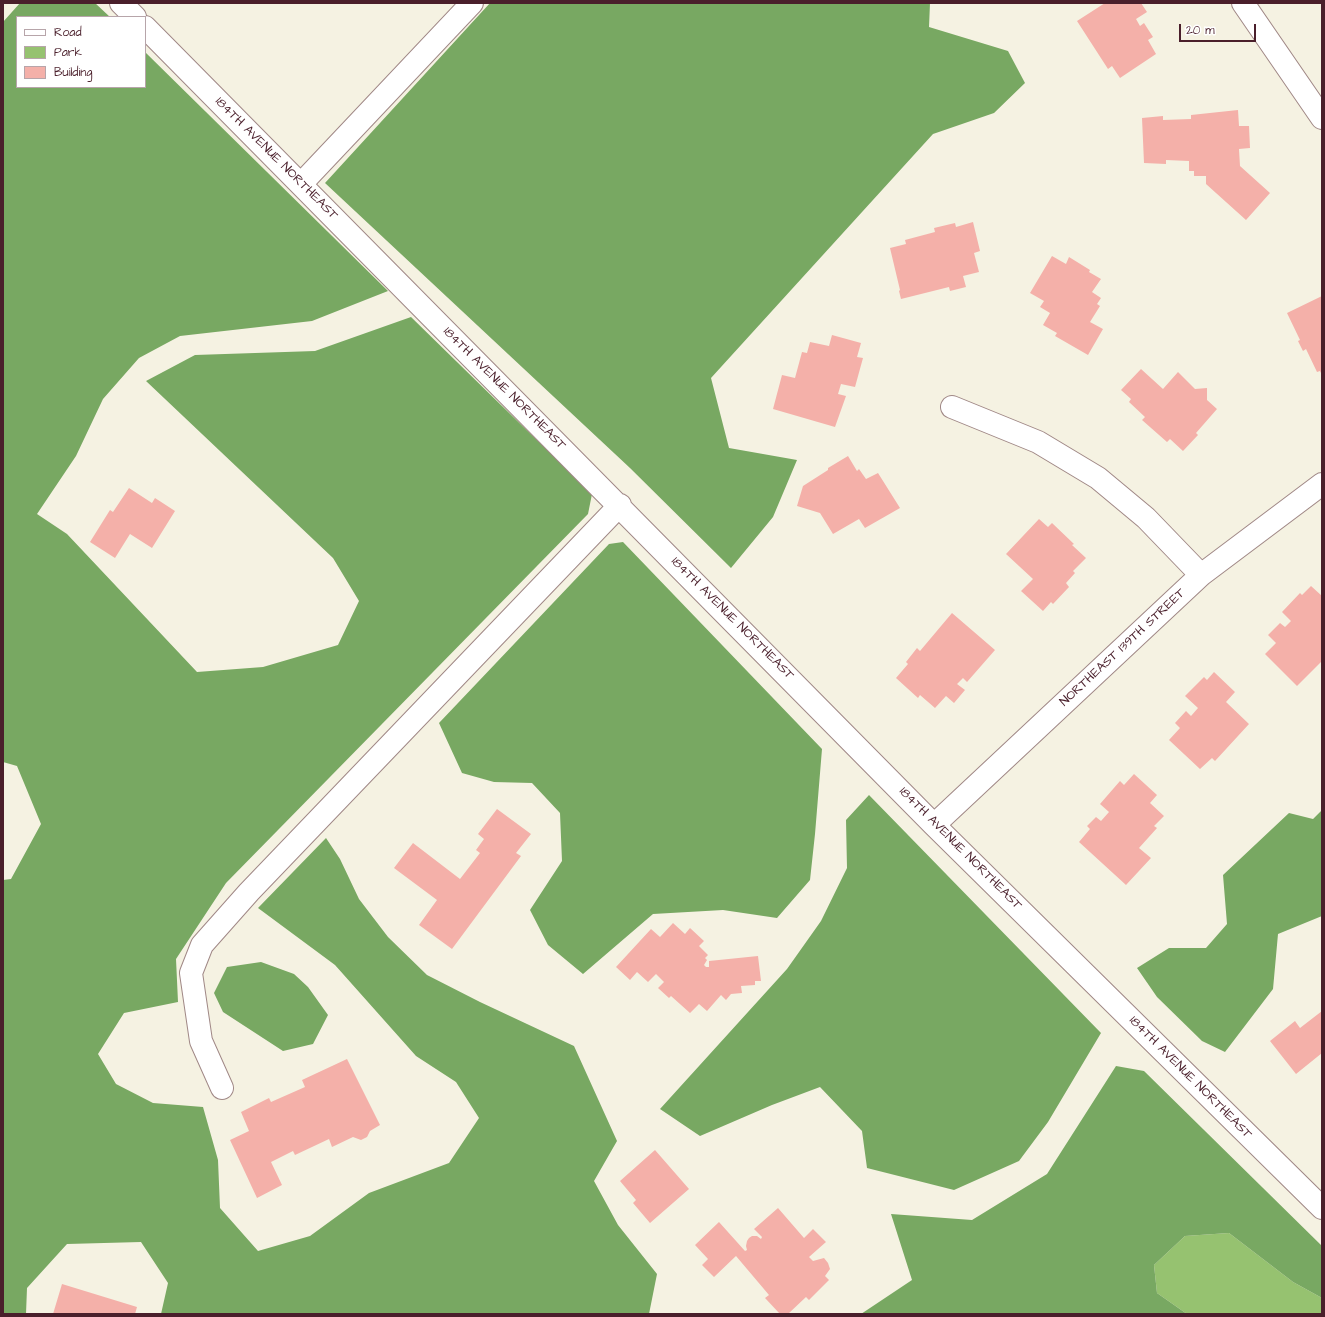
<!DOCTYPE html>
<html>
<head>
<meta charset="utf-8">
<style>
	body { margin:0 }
	#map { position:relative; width:1325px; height:1317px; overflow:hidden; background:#f5f2e2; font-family:"Architects Daughter",sans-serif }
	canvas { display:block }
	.frame { position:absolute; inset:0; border:4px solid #4a1f2b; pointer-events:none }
	.legend { position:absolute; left:16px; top:16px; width:130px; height:72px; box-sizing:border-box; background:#fff; border:1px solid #b7a5aa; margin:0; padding:5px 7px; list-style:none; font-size:12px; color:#4a1f2b }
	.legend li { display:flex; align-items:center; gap:8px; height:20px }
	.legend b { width:20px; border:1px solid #b7a5aa }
	.scale { position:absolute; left:1179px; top:24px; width:77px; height:18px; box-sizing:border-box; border:2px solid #4a1f2b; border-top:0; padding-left:5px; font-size:12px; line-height:14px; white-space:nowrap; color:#4a1f2b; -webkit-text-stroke:3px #fff; paint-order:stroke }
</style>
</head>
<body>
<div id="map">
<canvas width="1325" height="1317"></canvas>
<div class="frame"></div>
<ul class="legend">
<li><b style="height:5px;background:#fff"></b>Road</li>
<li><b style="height:11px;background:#96c270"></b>Park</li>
<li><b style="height:11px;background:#f4b0a9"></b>Building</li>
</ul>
<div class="scale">20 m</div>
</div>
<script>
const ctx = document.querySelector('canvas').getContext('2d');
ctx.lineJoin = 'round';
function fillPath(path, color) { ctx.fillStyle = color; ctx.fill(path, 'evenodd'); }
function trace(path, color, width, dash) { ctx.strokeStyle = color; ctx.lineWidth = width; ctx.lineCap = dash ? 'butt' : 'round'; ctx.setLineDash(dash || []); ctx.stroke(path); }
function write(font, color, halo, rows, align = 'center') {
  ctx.font = font + ' "Architects Daughter",sans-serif'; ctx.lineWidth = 3; ctx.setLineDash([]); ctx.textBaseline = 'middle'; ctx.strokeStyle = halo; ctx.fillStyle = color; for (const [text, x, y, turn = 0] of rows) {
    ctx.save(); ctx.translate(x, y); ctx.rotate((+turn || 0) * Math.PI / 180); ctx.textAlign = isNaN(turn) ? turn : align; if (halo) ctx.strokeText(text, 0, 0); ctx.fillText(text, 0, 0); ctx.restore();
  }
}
const green = new Path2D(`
	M1229 1233 1293 1282 1322 1298V1314H1187L1157 1293 1154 1265 1185 1236Z`);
const forest = new Path2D(`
	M20 3H95L110 17H17V87H145V52L388 291 312 321 180 336 139 358 103 399 76 456 37 514 67 534 197 672 263 667 338 645 359 601 333 558 146 381 195 355 315 351 411 317 592 494 588 514 226 883 176 959 178 1002 124 1013 98 1054 116 1084 153 1103 203 1107 218 1160 220 1208 258 1251 310 1236 369 1193 449 1163 479 1118 456 1082 416 1056 335 965 258 908 326 838 340 859 359 899 388 937 427 975 480 1002 574 1046 617 1141 594 1181 618 1225 657 1274 649 1314H161L168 1283 141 1242 67 1244 27 1288 26 1314H3V880L11 879 41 824 17 766 3 762V22Z
	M490 3H930L929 27 1008 51 1025 83 994 113 933 134 711 378 729 448 797 460 773 517 731 568 630 468 325 183Z
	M623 542 822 749 815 834 810 880 777 918 723 910 653 914 583 974 548 945 530 910 562 861 560 813 532 783 494 782 462 773 439 723 609 544Z
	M869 795 1101 1033 1048 1122 1019 1161 954 1190 867 1168 862 1131 820 1087 772 1105 700 1136 660 1109 787 969 821 921 847 868 846 820Z
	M1322 810V916L1278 934 1273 989 1225 1052 1202 1041 1157 997 1137 968 1169 948H1206L1227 924 1223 875 1289 813 1313 819Z
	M261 962 294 974 308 987 328 1015 313 1044 283 1051 223 1012 214 993 227 967Z
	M1116 1066 1144 1071 1322 1246V1298L1293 1282 1229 1233 1185 1236 1154 1265 1157 1293 1187 1314H861L912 1280 891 1214 972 1220 1047 1174Z`);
const building = new Path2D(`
	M1105 3H1141L1147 12 1136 19 1140 26 1144 23 1153 37 1148 40 1156 54 1120 78 1112 66 1108 69 1077 21Z
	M1238 110 1239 126H1249L1250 148 1239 149 1240 166 1270 193 1246 220 1206 184V176H1194V171H1189V161L1166 160V164L1144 163 1142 118 1163 116V120L1191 119V115Z
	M973 222 980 251 974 253 979 272 963 276 966 287 950 291 949 287 901 299 899 291 900 290 890 248 906 244 905 240 935 232 934 228 955 223 956 227Z
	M1052 256 1066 264 1069 257 1090 270 1089 272 1101 279 1092 292 1101 298 1097 304 1100 306 1090 322 1103 329 1088 355 1055 336 1057 333 1043 325 1050 313 1040 307 1044 301 1030 293Z
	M1322 296V375L1320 371 1317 372 1306 349 1303 351 1298 341 1300 340 1287 313Z
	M832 335 861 343 857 357 863 358 855 387 841 384 838 394 846 396 835 427 773 409 782 375 795 378 802 352 807 353 810 342 829 346Z
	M1141 369 1163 389 1178 372 1195 389 1207 388V400L1217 409 1196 433 1198 435 1183 451 1170 439 1167 442 1142 420 1145 417 1129 402 1131 399 1121 390Z
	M848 456 857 471 859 469 866 479 878 473 900 508 865 528 859 519 833 534 820 513 797 506 803 486 828 470V468Z
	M129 488 152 503 155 498 175 511 152 548 130 534 115 558 90 542 110 510 113 512Z
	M1039 519 1048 527 1052 523 1074 544 1072 545 1086 558 1073 571 1075 573 1066 583 1069 587 1053 604 1051 602 1043 611 1021 591 1033 579 1006 554Z
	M1311 586 1322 596V661L1297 686 1265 654 1276 643 1268 635 1280 623 1285 627 1291 621 1282 612 1300 593 1302 595Z
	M952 613 995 650 967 682 963 678 957 684 965 690 954 703 946 696 935 708 920 695 918 698 896 678 908 664 906 662 917 648 920 651Z
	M1214 672 1235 692 1226 702 1249 724 1215 761 1212 758 1200 769 1169 740 1180 728 1175 723 1186 711 1191 716 1198 708 1185 696 1204 677 1207 680Z
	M1134 774 1157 795 1150 803 1164 816 1154 826 1157 828 1139 848 1151 858 1126 885 1079 842 1090 829 1087 826 1096 817 1101 821 1109 812 1100 804 1120 781 1124 785Z
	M497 809 531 834 516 853 521 856 452 949 419 925 437 900 394 868 413 843 460 879 480 853 476 850 484 839 478 834Z
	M673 923 685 934 690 928 704 941 699 946 708 955 705 958 707 960 704 965 706 967H709V961L758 956 761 981H755V985L741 986 742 993 731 994 726 1000 721 995 707 1011 699 1004 690 1013 671 996 669 998 658 988 664 982 656 974 648 982 637 972 630 980 616 967 651 929 660 937Z
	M1322 1011V1053L1296 1074 1270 1041 1295 1021 1300 1028Z
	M347 1059 380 1125 370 1131 367 1137 361 1140 353 1137 332 1147 329 1139 295 1155 293 1151 271 1162 282 1185 257 1198 230 1140 249 1131 241 1112 269 1098 271 1102 305 1087 302 1080Z
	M655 1150 689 1189 650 1223 633 1203 636 1200 620 1181Z
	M778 1208 804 1238 813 1229 826 1242 809 1257 813 1261 824 1258 828 1263 830 1269 825 1276 829 1280 809 1300 806 1297 788 1314H780L765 1298 769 1295 736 1256 714 1277 702 1265 708 1259 695 1245 719 1222 745 1251 747 1250 746 1246 747 1241 749 1238 752 1236H757L761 1239 762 1237 754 1229Z
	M62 1284 137 1307 135 1314H53Z`);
const minor = new Path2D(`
	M121 3 135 17
	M1243 3 1322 118
	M145 27 934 825 1322 1208
	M301 184 472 3
	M952 407 1038 442 1098 478 1146 518 1201 575
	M934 825 1201 575 1322 484
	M222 1088 201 1041 191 973 202 945 249 892 620 505`);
const streetNames = [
	["184TH AVENUE NORTHEAST",276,159,45],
	["184TH AVENUE NORTHEAST",504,389,45],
	["184TH AVENUE NORTHEAST",732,619,45],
	["NORTHEAST 139TH STREET",1123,648,-43],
	["184TH AVENUE NORTHEAST",960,849,45],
	["184TH AVENUE NORTHEAST",1190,1078,45]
];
fillPath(green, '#96c270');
fillPath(forest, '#78a862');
fillPath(building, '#f4b0a9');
trace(minor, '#a08886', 24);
trace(minor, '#fff', 22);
write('13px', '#4a1f2b', '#fff', streetNames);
</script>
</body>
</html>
